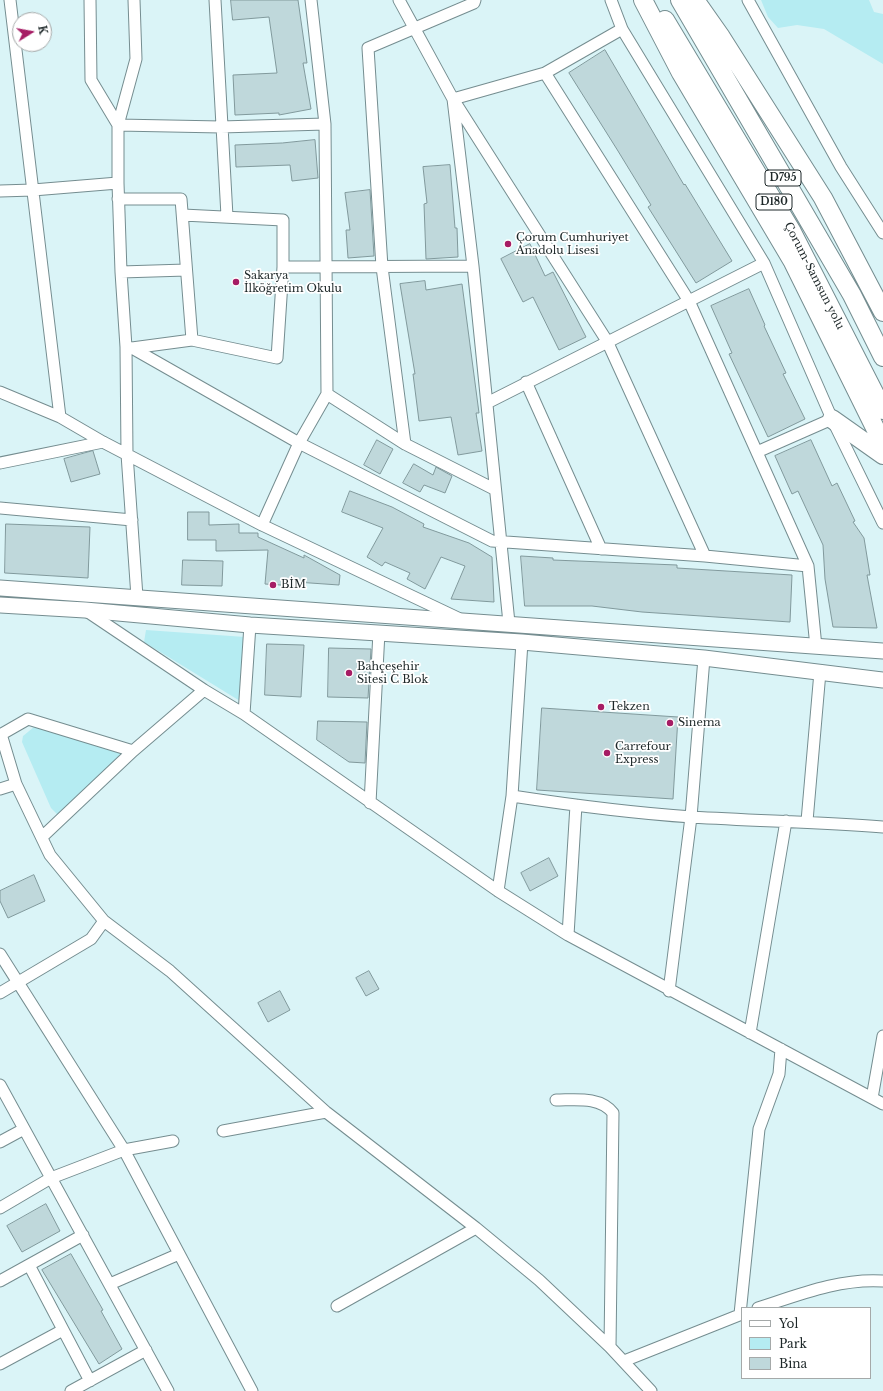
<!DOCTYPE html>
<html>
<head>
<meta charset="utf-8">
<style>
	body { margin:0 }
	#map { position:relative; width:883px; height:1391px; overflow:hidden; background:#daf4f7; font-family:"Libre Baskerville",serif }
	canvas { display:block }
	.legend { position:absolute; left:741px; top:1307px; width:130px; height:72px; box-sizing:border-box; background:#fff; border:1px solid #a5a9a9; margin:0; padding:5px 7px; list-style:none; font-size:12px; color:#1d2728 }
	.legend li { display:flex; align-items:center; gap:8px; height:20px }
	.legend b { width:20px; border:1px solid #a5a9a9 }
	.north { position:absolute; left:12px; top:12px; width:40px; height:40px; box-sizing:border-box; background:#fff; border:1px solid #a5a9a9; border-radius:50%; rotate:79deg; font-size:11px; font-weight:700; line-height:16px; text-align:center; color:#1d2728 }
	.north::after { content:''; display:block; margin:auto; width:14px; height:18px; background:#a61c64; clip-path:polygon(50% 0,100% 100%,50% 72%,0 100%) }
</style>
</head>
<body>
<div id="map">
<canvas width="883" height="1391"></canvas>
<ul class="legend">
<li><b style="height:5px;background:#fff"></b>Yol</li>
<li><b style="height:11px;background:#b5ecf2"></b>Park</li>
<li><b style="height:11px;background:#bfd8db"></b>Bina</li>
</ul>
<div class="north">K</div>
</div>
<script>
const ctx = document.querySelector('canvas').getContext('2d');
ctx.lineJoin = 'round';
function fillPath(path, color) { ctx.fillStyle = color; ctx.fill(path, 'evenodd'); }
function trace(path, color, width, dash) { ctx.strokeStyle = color; ctx.lineWidth = width; ctx.lineCap = dash ? 'butt' : 'round'; ctx.setLineDash(dash || []); ctx.stroke(path); }
function write(font, color, halo, rows, align = 'center') {
  ctx.font = font + ' "Libre Baskerville",serif'; ctx.lineWidth = 3.5; ctx.setLineDash([]); ctx.textBaseline = 'middle'; ctx.strokeStyle = halo; ctx.fillStyle = color; for (const [text, x, y, turn = 0] of rows) {
    ctx.save(); ctx.translate(x, y); ctx.rotate((+turn || 0) * Math.PI / 180); ctx.textAlign = isNaN(turn) ? turn : align; if (halo) ctx.strokeText(text, 0, 0); ctx.fillText(text, 0, 0); ctx.restore();
  }
}
const green = new Path2D(`
	M761 0H869L874 12 883 14V64L824 29 797 25 778 28 768 17Z
	M146 630 245 637 240 701 144 642Z
	M34 727 118 751 122 754 58 815 51 808 22 742 23 736Z`);
const building = new Path2D(`
	M231 0H298L307 63H303L311 109 279 115V113L235 115 233 75 277 73 269 17 233 20Z
	M605 50 684 185 685 184 732 261 696 283 648 207 651 205 618 151 569 73Z
	M315 140 318 178 292 181 290 165 236 167 235 145 282 143Z
	M450 165 455 228H457L458 257 426 259 424 204 427 203 423 167Z
	M370 190 374 256 348 258 346 230H350L345 193Z
	M530 244 545 276 553 272 586 337 559 350 533 297 523 302 501 259Z
	M425 281 426 290 462 284 479 413H476L482 451 458 455 451 417 419 421 413 374H415L400 284Z
	M749 289 765 325 764 326 786 373 783 374 805 419 768 437 729 354 732 353 711 306Z
	M377 440 393 449 380 474 364 465Z
	M811 440 832 486 837 483 855 521 853 522 864 538 870 575H867L877 628 833 627 825 579 823 545 798 491 792 494 775 456Z
	M93 451 100 474 71 482 64 459Z
	M414 464 433 475 436 467 452 476 445 493 424 485 420 492 403 483Z
	M350 491 392 507 424 524 423 527 469 543 492 557 494 602 451 599 465 566 441 557 425 589 407 579 410 573 385 562 382 566 367 557 383 528 342 512Z
	M188 512H209V525L239 524V533H258V537L304 558V555L340 575 339 585 296 582V586L265 584 268 550 216 551V540H188Z
	M6 524 90 527 88 578 5 573Z
	M521 556 553 558V560L677 565V568L792 575 790 622 642 612 592 606H525Z
	M183 560 223 561 222 586 182 585Z
	M267 644 304 645 301 697 265 695Z
	M329 648 371 649 368 698 328 697Z
	M542 708 678 717 673 799 537 790Z
	M318 721 367 722 365 763 349 762 317 740Z
	M549 858 558 876 530 891 521 873Z
	M34 875 45 901 8 918 0 901V891Z
	M369 971 379 989 366 996 356 978Z
	M280 991 290 1010 268 1022 258 1003Z
	M46 1204 60 1231 22 1252 7 1226Z
	M71 1254 103 1310 101 1311 122 1349 99 1364 42 1270Z`);
const minor = new Path2D(`
	M10 0 60 417
	M90 0 91 80 118 125 221 127 325 124
	M134 0 136 59 118 125V183L121 272 126 347 127 454 137 597
	M215 0 227 216
	M399 0 453 99 607 341 705 556
	M611 0 622 29 764 263 832 419 883 523
	M748 0 841 167 883 233
	M545 73 689 301 808 566 816 647
	M0 191 33 190 118 183
	M118 199H181L192 340
	M283 267 473 266
	M121 272 186 270
	M126 347 132 348 299 443 492 541 705 556 808 566
	M132 348 192 340 277 358 283 267V220L183 215
	M526 382 601 549
	M0 392 60 417 103 442 262 525 458 618
	M327 394 405 444 494 489
	M487 403 764 263
	M405 444 382 267 368 48 474 3 475 0
	M757 452 832 419
	M0 463 103 442
	M0 508 132 520
	M262 525 299 443 327 394 325 124 311 0
	M85 610 204 690 244 714 498 891 568 935 883 1104
	M509 623 473 266 453 99 545 73 622 29
	M244 714 250 625
	M1 734 16 784 50 855 104 921 170 971 326 1112 476 1228 539 1280 610 1347 651 1391
	M0 735 28 719 133 751
	M0 789 16 784
	M512 796C571 805 632 813 692 817 756 821 819 822 883 827
	M370 803 379 632
	M807 821 820 672
	M42 837 133 751 204 690
	M498 891 512 796 522 642
	M568 935 576 805
	M0 954 124 1150 252 1391
	M669 991 691 817 704 658
	M0 993 91 939 104 921
	M750 1033 786 821
	M0 1085 168 1391
	M872 1098 883 1036
	M556 1100C575 1100 600 1096 613 1113L610 1347
	M223 1131 326 1112
	M0 1142 24 1129
	M0 1208 51 1178 124 1150 173 1141
	M29 1265 90 1381
	M0 1281 83 1235
	M110 1284 179 1254
	M337 1306 476 1228
	M758 1308C798 1295 840 1278 883 1281
	M740 1314 759 1129 779 1074 781 1049
	M624 1361 742 1314
	M0 1364 63 1330
	M71 1391 146 1350`);
const secondary = new Path2D(`
	M0 588 883 651
	M0 605 85 610 250 625 522 642 704 658 883 680`);
const trunk = new Path2D(`
	M643 0 681 73 793 262 883 444
	M680 0 852 295 883 357
	M695 0 721 37 823 198 883 312
	M665 20 792 232 883 410
	M832 419 883 455`);
const markers = [
	[508,244,4,"#a61c64"],
	[236,282,4,"#a61c64"],
	[273,585,4,"#a61c64"],
	[349,673,4,"#a61c64"],
	[601,707,4,"#a61c64"],
	[670,723,4,"#a61c64"],
	[607,753,4,"#a61c64"]
];
const shields = [
	[783,178,36],
	[774,202,36]
];
const shieldNames = [
	["D795",783,178],
	["D180",774,202]
];
const poiNames = [
	["Çorum Cumhuriyet",516,238],
	["Anadolu Lisesi",516,251],
	["Sakarya",244,276],
	["İlköğretim Okulu",244,289],
	["BİM",281,585],
	["Bahçeşehir",357,667],
	["Sitesi C Blok",357,680],
	["Tekzen",609,707],
	["Sinema",678,723],
	["Carrefour",615,747],
	["Express",615,760]
];
const streetNames = [
	["Çorum-Samsun yolu",814,276,63]
];
fillPath(green, '#b5ecf2');
fillPath(building, '#bfd8db');
trace(building, '#81999c', 1);
trace(minor, '#758d90', 13);
trace(secondary, '#758d90', 17);
trace(trunk, '#758d90', 20);
trace(minor, '#fff', 11);
trace(secondary, '#fff', 15);
trace(trunk, '#fff', 18);
for (const [x, y, r, color] of markers) { const dot = new Path2D(); dot.arc(x, y, r, 0, 2 * Math.PI); ctx.fillStyle = color; ctx.fill(dot); trace(dot, '#fff', 1.5); }
for (const [x, y, w] of shields) { const box = new Path2D(); box.roundRect(x - w / 2, y - 8, w, 16, 3); ctx.fillStyle = '#fff'; ctx.fill(box); trace(box, '#1d2728', 1); }
write('bold 10px', '#1d2728', null, shieldNames);
write('11px', '#1d2728', '#fff', poiNames, 'left');
write('11px', '#1d2728', '#fff', streetNames);
</script>
</body>
</html>
